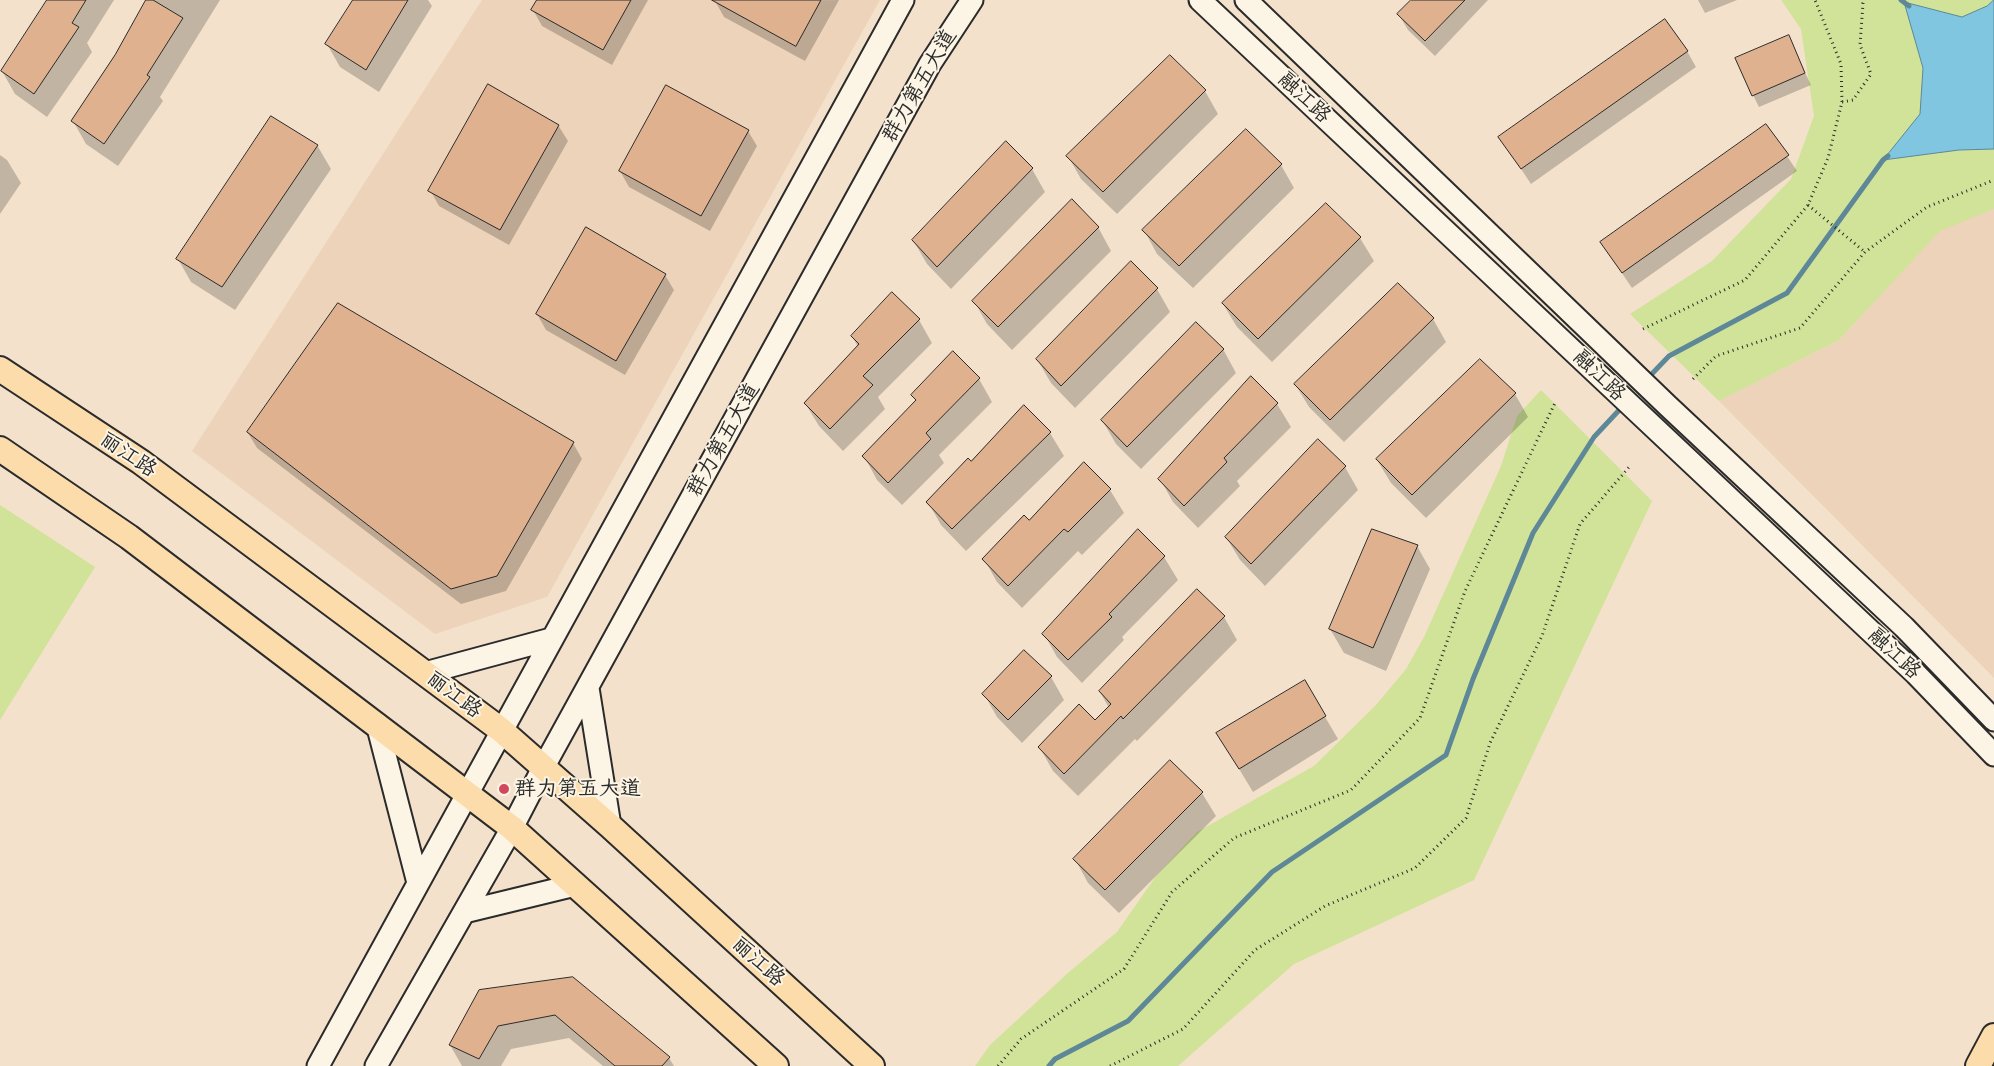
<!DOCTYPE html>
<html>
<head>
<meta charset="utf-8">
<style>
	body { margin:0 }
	canvas { display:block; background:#f3e1cb }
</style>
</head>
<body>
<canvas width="1994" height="1066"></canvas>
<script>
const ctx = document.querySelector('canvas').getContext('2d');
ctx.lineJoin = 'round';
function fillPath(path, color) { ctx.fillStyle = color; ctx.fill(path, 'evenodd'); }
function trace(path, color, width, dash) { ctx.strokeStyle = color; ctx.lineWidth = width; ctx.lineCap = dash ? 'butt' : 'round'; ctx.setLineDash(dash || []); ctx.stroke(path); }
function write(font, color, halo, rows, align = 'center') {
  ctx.font = font + ' Caveat,"LXGW WenKai TC",sans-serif'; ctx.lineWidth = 4; ctx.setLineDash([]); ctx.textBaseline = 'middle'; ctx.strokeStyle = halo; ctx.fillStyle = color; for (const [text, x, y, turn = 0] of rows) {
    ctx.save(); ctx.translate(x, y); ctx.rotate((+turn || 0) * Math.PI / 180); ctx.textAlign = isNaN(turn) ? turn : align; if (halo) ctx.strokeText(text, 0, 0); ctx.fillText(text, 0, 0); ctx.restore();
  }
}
const built = new Path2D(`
	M482 0H880L547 597 435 634 192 451Z
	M1994 209V678L1719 401 1839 340 1940 230Z`);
const green = new Path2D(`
	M1781 0H1994V209L1940 231 1839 340 1719 401 1630 314 1712 261 1791 179 1814 116 1801 29Z
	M1541 390 1652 501 1474 880 1294 964 1178 1066H975L990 1045 1069 972 1117 932 1156 876 1197 832 1314 766 1376 705 1406 669 1424 637 1501 466 1517 416Z
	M0 505 95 567 0 720Z`);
const water = new Path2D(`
	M1994 0V149L1959 150 1883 160 1920 114 1923 68 1904 2 1962 17 1987 6Z`);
const shadow = new Path2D(`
	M48 0H114L87 43 92 52 47 117 15 94 2 71Z
	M148 0H220L160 97 163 101 118 166 86 144 73 121 116 55Z
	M355 0H428L432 6 379 92 340 67 327 44Z
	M538 0H648L612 65 542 26 533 10Z
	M839 0 805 61 724 17 715 1Z
	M1413 0H1488L1435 56 1408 30 1399 15Z
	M1698 0H1737L1705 13Z
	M1788 37 1811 85 1759 107 1753 95Z
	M1687 51 1696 67 1531 184 1500 137Z
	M1205 91 1218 114 1117 214 1081 179 1068 156Z
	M558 125 568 141 509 245 439 206 430 190Z
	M1766 125 1797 171 1632 288 1601 242Z
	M748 131 757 146 710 231 629 187 620 171Z
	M1246 131 1281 165 1294 188 1193 288 1157 254 1144 230Z
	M317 145 331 169 235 310 191 282 178 259Z
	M0 155 7 160 21 183 0 214Z
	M1032 169 1045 192 951 289 927 264 913 240Z
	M1326 204 1360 238 1374 261 1272 362 1237 327 1223 304Z
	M1098 227 1111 251 1012 350 987 324 974 301Z
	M665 275 674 290 625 375 546 330 537 314Z
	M1157 289 1170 312 1075 408 1051 383 1037 359Z
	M1433 319 1446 342 1344 442 1309 407 1295 384Z
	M919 320 932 343 878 397 885 409 843 451 819 426 805 403 858 347 852 336Z
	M1223 349 1236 373 1141 469 1116 444 1102 420Z
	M1251 378 1277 404 1291 427 1237 481 1240 486 1198 528 1173 502 1160 479Z
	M979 379 992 402 939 455 944 463 902 505 877 480 864 456 916 401 912 395Z
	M1515 394 1528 417 1426 518 1391 483 1377 460Z
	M1024 407 1050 433 1064 456 966 551 941 525 928 502 971 463Z
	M248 433 573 443 582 459 506 591 461 604 257 448Z
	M1345 467 1358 490 1265 586 1240 560 1226 537Z
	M1110 490 1124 513 1082 555 1078 551 1022 608 997 582 984 559 1029 522Z
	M1138 531 1164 557 1178 580 1122 637 1124 640 1082 683 1057 657 1044 634Z
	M1417 546 1430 569 1386 671 1344 653 1330 629Z
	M1224 617 1237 640 1137 741 1135 739 1078 796 1053 771 1040 748 1095 722 1109 708 1100 692Z
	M1051 677 1064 700 1022 743 997 717 984 694Z
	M1304 681 1338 739 1253 792 1218 734Z
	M1170 762 1202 793 1216 816 1119 913 1088 883 1075 859Z
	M573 978 669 1058 674 1066H603L569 1038 511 1049 501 1066H462L450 1045Z`);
const stream = new Path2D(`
	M1901 0 1909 6
	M1647 379 1669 356 1787 293 1883 160 1888 156
	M1049 1066 1055 1059 1128 1021 1272 872 1446 755 1473 679 1533 533 1594 437 1623 406`);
const building = new Path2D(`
	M47 0H86L72 23 79 27 34 94 1 71Z
	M146 0H153L183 18 147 75 150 77 104 144 71 121 115 55Z
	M353 0H408L366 70 325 44Z
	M537 0H631L603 50 531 10Z
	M712 0H821L796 46Z
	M1411 0H1465L1425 41 1397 14Z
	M1665 19 1688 51 1521 169 1498 137Z
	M1789 35 1805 73 1752 96 1735 58Z
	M1170 55 1206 90 1103 192 1066 156Z
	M488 84 559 125 500 230 428 191Z
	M666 85 749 130 701 216 619 171Z
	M271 116 318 145 222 287 176 259Z
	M1766 124 1789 155 1622 273 1600 242Z
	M1246 129 1282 164 1179 266 1142 230Z
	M1006 141 1033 168 937 267 912 240Z
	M1072 199 1099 227 998 327 972 301Z
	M1326 203 1361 237 1258 339 1222 303Z
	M586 227 666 274 616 361 536 314Z
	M1131 261 1158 288 1061 386 1036 359Z
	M1398 283 1434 318 1330 420 1294 384Z
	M892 292 920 319 863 376 873 385 830 429 804 403 859 344 851 336Z
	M338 303 574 442 497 576 451 589 247 432Z
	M1196 322 1224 349 1127 447 1101 420Z
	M953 351 980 378 926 433 931 439 888 483 862 456 916 400 911 395Z
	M1480 359 1516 393 1412 495 1376 459Z
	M1251 376 1278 403 1224 458 1227 462 1184 506 1158 479Z
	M1024 405 1051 432 952 529 926 502 968 458 971 461Z
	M1318 439 1346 466 1251 564 1225 537Z
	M1084 462 1111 489 1068 532 1064 529 1008 586 982 559 1024 515 1029 520Z
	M1138 529 1165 556 1109 614 1112 617 1068 660 1042 634Z
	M1372 529 1418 545 1373 648 1329 629Z
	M1197 589 1225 616 1123 719 1121 716 1064 774 1038 747 1079 704 1095 720 1111 704 1099 691Z
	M1024 650 1052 676 1008 720 982 694Z
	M1305 680 1326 716 1239 769 1216 733Z
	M1170 760 1203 792 1105 890 1073 859Z
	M573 977 670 1057 662 1066H615L555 1015 498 1026 479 1059 449 1045 479 990Z`);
const path = new Path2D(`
	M1842 102 1853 100 1871 74 1860 45 1863 3 1865 0
	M1808 205 1865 252
	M1643 329 1745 280 1808 205 1828 158 1842 102 1841 64 1815 0
	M1693 379 1716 356 1800 328 1865 252 1927 207 1994 180
	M998 1066 1021 1039 1124 969 1172 892 1234 838 1351 790 1420 718 1465 591 1555 403
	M1110 1066 1183 1029 1255 950 1325 906 1415 868 1466 818 1490 743 1542 636 1580 524 1630 466`);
const secondary = new Path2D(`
	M1200 0 1916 674 1994 755
	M1246 0 1668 406 1904 627 1994 720
	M425 673 551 639
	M588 688 610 826
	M377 724 418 883
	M464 912 575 885
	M318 1066 903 0
	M376 1066 512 828 543 768 930 64 972 0`);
const primary = new Path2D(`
	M0 369 141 462 501 730 610 826 872 1066
	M0 449 129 537 512 828 776 1066
	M1978 1066 1994 1036`);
const markers = [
	[504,789,6,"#d1495b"]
];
const streetNames = [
	["群力第五大道",920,86,-60],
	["融江路",1304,98,43],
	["融江路",1599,376,44],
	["群力第五大道",724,440,-61],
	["丽江路",128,455,34],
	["融江路",1894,654,43],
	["丽江路",454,695,37],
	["丽江路",758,962,42]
];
const poiNames = [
	["群力第五大道",515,789]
];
fillPath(built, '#edd3b9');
fillPath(green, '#d0e398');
fillPath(water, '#80c6e1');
trace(water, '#5e8898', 1);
fillPath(shadow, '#0003');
trace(stream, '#5e8898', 5);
fillPath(building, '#dfb18f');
trace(building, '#2b2b2b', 1);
trace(secondary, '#2b2b2b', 25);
trace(primary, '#2b2b2b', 28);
trace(path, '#2b2b2b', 3, [1, 4]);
trace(secondary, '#fcf5e5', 21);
trace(primary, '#fddcac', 24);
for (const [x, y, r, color] of markers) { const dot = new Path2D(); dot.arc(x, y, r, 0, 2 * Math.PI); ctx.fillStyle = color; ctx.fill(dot); trace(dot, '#fcf5e5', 2); }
write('21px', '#2b2b2b', '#fcf5e5', streetNames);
write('21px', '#2b2b2b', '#fcf5e5', poiNames, 'left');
</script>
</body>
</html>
